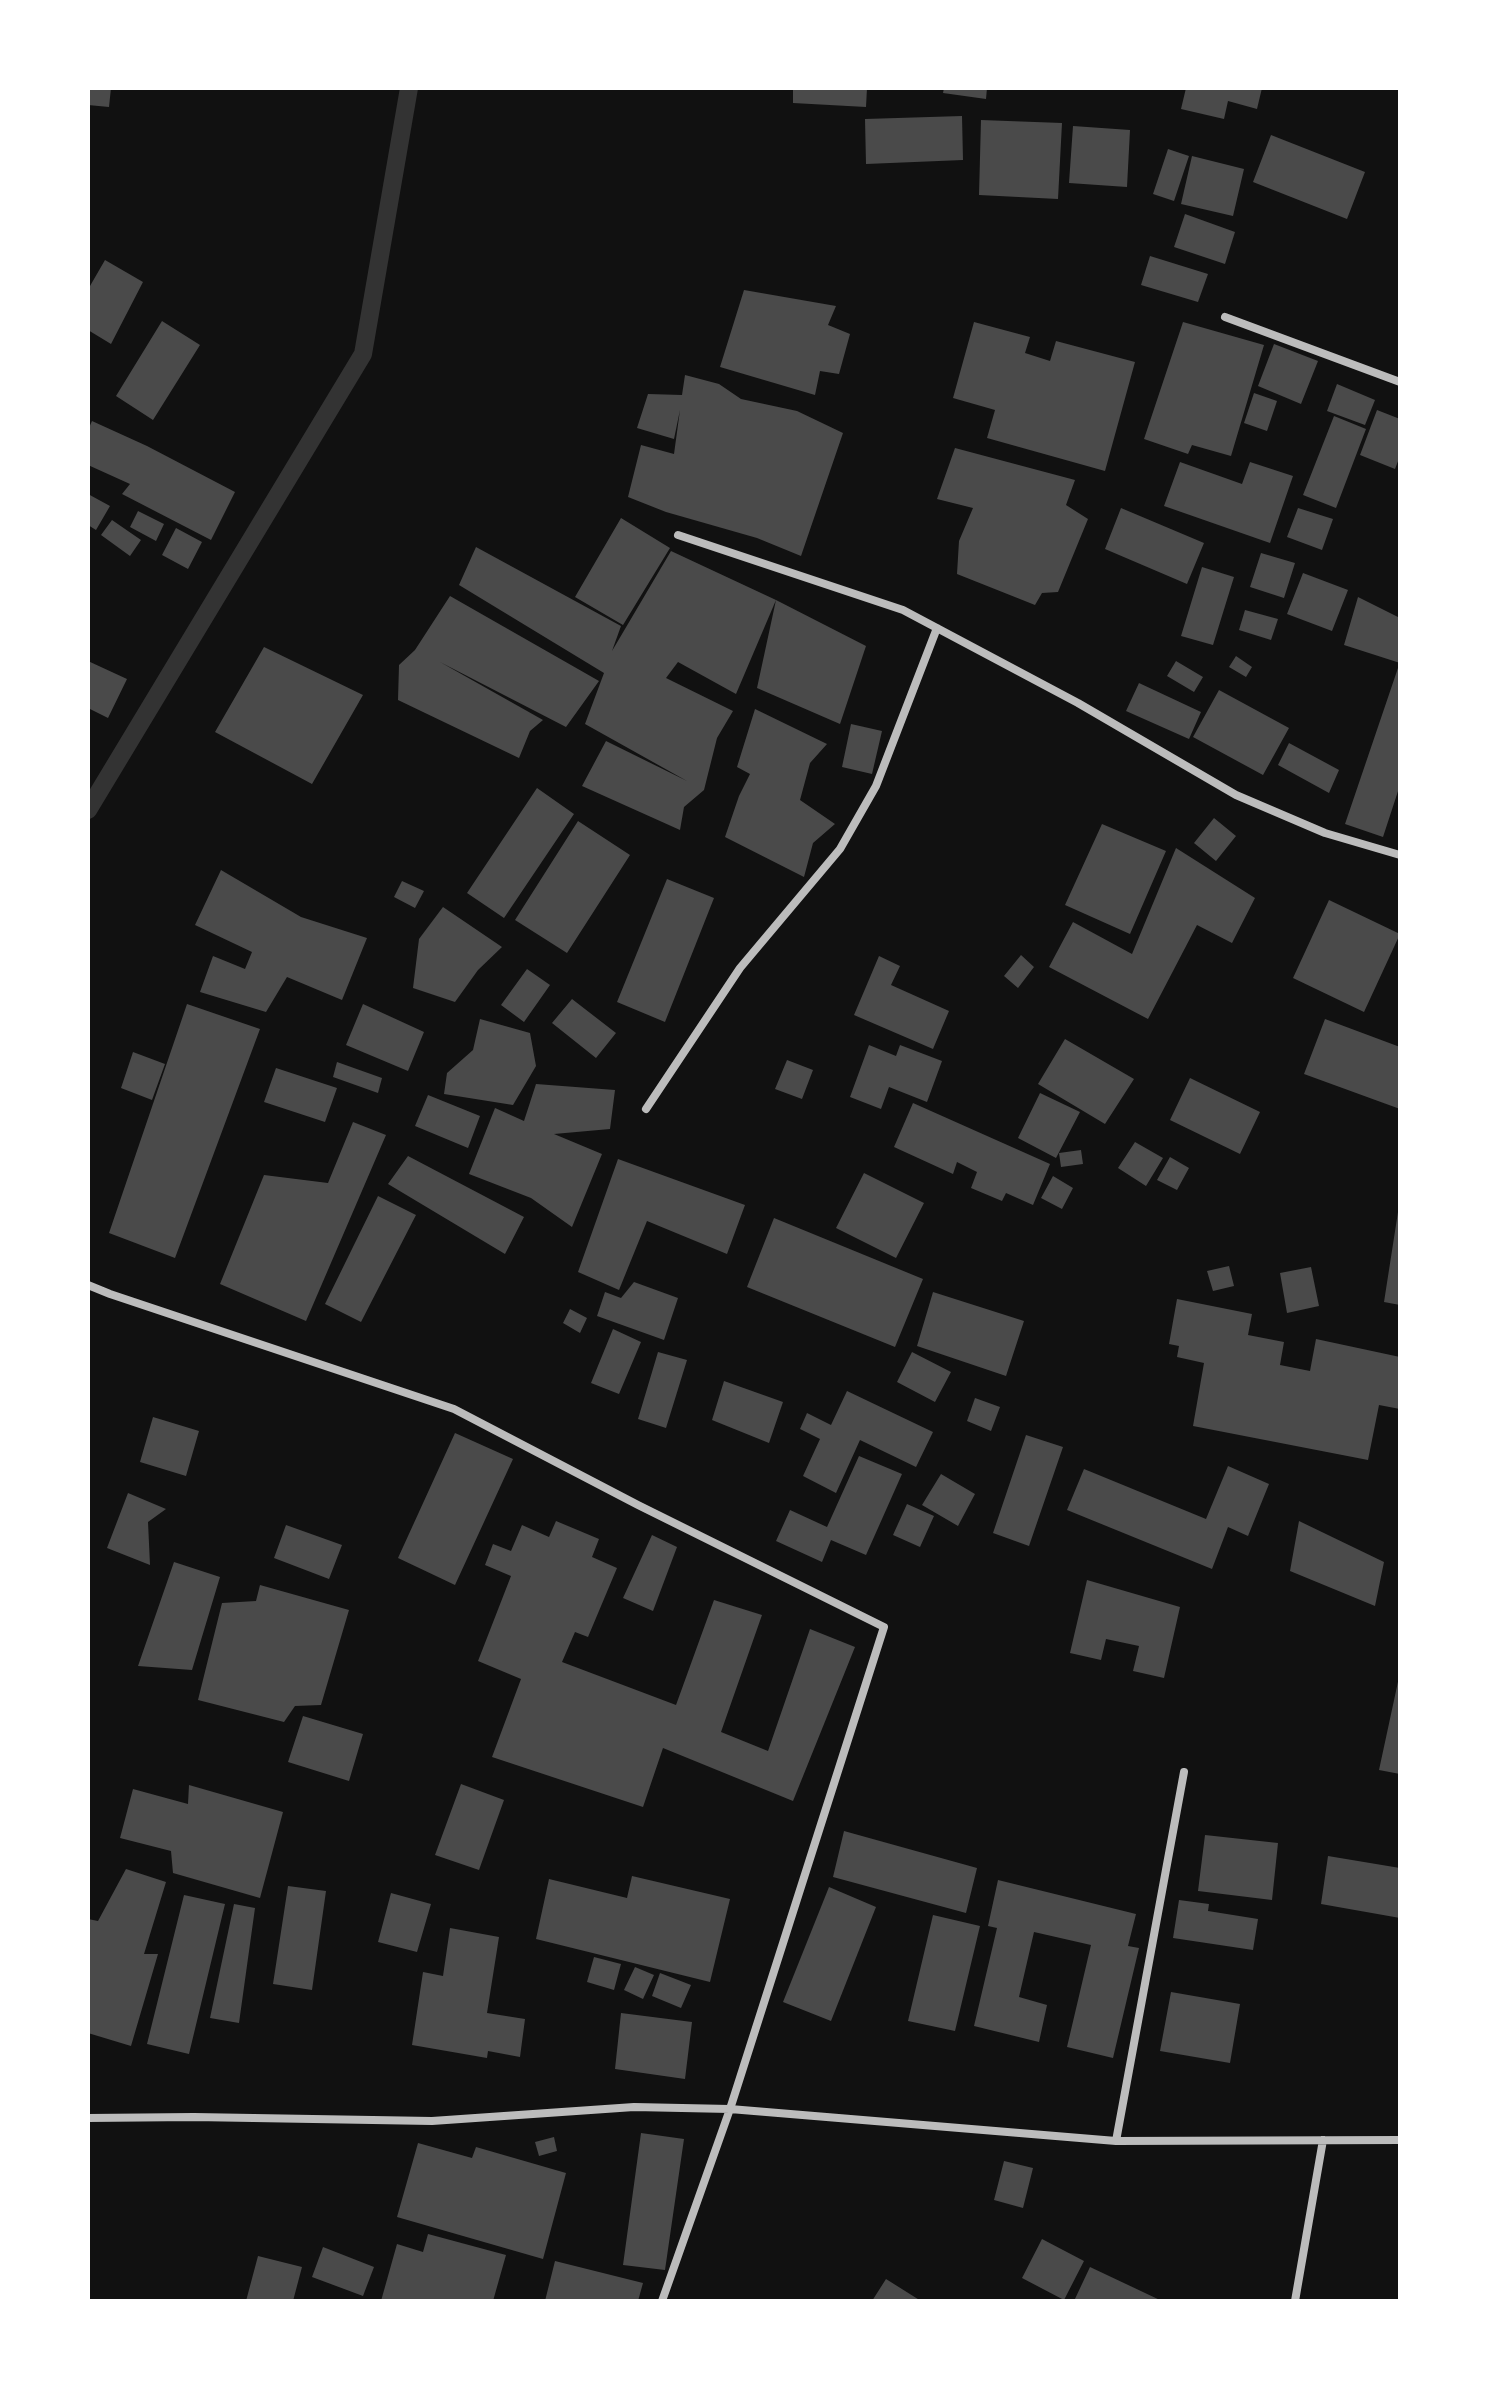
<!DOCTYPE html>
<html>
<head>
<meta charset="utf-8">
<style>
	body { margin:0 }
	#map { position:relative; width:1488px; height:2389px; overflow:hidden; background:#111; font-family:"Source Sans 3",sans-serif }
	canvas { display:block }
	.frame { position:absolute; inset:0; border:90px solid #fff; pointer-events:none }
</style>
</head>
<body>
<div id="map">
<canvas width="1488" height="2389"></canvas>
<div class="frame"></div>
</div>
<script>
const ctx = document.querySelector('canvas').getContext('2d');
ctx.lineJoin = 'round';
function trace(path, color, width, dash) { ctx.strokeStyle = color; ctx.lineWidth = width; ctx.lineCap = dash ? 'butt' : 'round'; ctx.setLineDash(dash || []); ctx.stroke(path); }
function fillPath(path, color) { ctx.fillStyle = color; ctx.fill(path, 'evenodd'); }
const stream = new Path2D(`
	M88 810 363 354 409 88`);
const building = new Path2D(`
	M88 88H111L109 107 88 105Z
	M793 88H867L866 107 793 103Z
	M944 88H987L986 99 943 93Z
	M1186 88H1262L1257 109 1228 101 1224 119 1181 109Z
	M962 116 963 160 866 164 865 119Z
	M981 120 1062 123 1058 199 979 195Z
	M1073 126 1130 130 1127 187 1069 183Z
	M1271 135 1365 172 1347 219 1253 182Z
	M1168 149 1189 156 1174 201 1153 194Z
	M1192 156 1244 169 1233 216 1181 204Z
	M1185 214 1235 232 1225 264 1174 247Z
	M1150 256 1208 274 1198 302 1141 285Z
	M105 260 143 282 111 344 88 330V285L90 286Z
	M744 290 836 306 828 325 850 334 839 374 820 371 815 395 720 367Z
	M162 321 200 345 153 420 116 396Z
	M974 322 1030 337 1025 353 1050 361 1056 341 1135 362 1105 471 987 438 995 410 953 398Z
	M1183 322 1264 345 1231 456 1192 445 1188 454 1144 439Z
	M1274 344 1318 361 1301 404 1258 386Z
	M685 375 719 384 741 399 797 411 843 433 801 556 757 538 666 512 628 497 641 445 674 454 680 410 674 439 637 428 648 394 682 395Z
	M1337 384 1375 400 1365 425 1327 411Z
	M1254 393 1277 401 1267 431 1244 423Z
	M1377 410 1400 419V456L1395 469 1360 455Z
	M1334 416 1366 429 1336 508 1303 495Z
	M92 421 147 446 235 492 211 540 122 494 130 484 88 465V430Z
	M955 448 1075 480 1066 505 1088 519 1058 592 1042 593 1035 605 957 574 959 541 973 508 937 499Z
	M1180 462 1242 484 1250 462 1293 476 1270 543 1164 506Z
	M88 494 110 506 96 530 88 525Z
	M1121 508 1204 543 1187 584 1105 549Z
	M1298 508 1333 519 1322 550 1287 537Z
	M138 511 164 524 156 541 130 527Z
	M621 518 670 548 623 625 575 597Z
	M112 520 141 540 130 556 101 535Z
	M176 528 202 542 188 569 162 555Z
	M476 547 621 626 612 651 671 551 776 600 736 694 678 662 666 678 733 711 717 738 704 790 684 807 680 830 582 786 606 741 687 781 585 724 604 673 459 585Z
	M1261 553 1295 563 1284 598 1250 587Z
	M1202 567 1234 577 1213 645 1181 636Z
	M1303 573 1348 590 1332 631 1287 614Z
	M450 596 599 681 566 727 440 662 543 720 530 731 519 758 398 700 399 665 415 650Z
	M1358 597 1400 618V663L1344 645Z
	M776 600 866 646 840 724 757 688Z
	M1245 610 1278 619 1271 640 1239 630Z
	M264 647 363 695 312 784 215 732Z
	M1236 656 1252 667 1246 677 1229 667Z
	M88 661 127 679 108 718 88 708Z
	M1176 661 1203 677 1194 692 1167 676Z
	M1399 665 1400 785 1383 837 1345 824Z
	M1139 683 1201 712 1189 739 1126 711Z
	M1219 690 1289 728 1263 775 1193 737Z
	M755 709 827 744 810 763 800 800 835 824 813 843 804 877 725 837 739 796 750 774 737 767Z
	M851 724 882 731 872 774 842 767Z
	M1289 743 1339 770 1329 793 1278 765Z
	M537 788 574 814 504 918 467 893Z
	M1214 818 1236 836 1216 861 1194 843Z
	M578 821 630 855 567 953 515 920Z
	M1102 824 1166 851 1130 934 1065 905Z
	M1176 848 1255 898 1232 943 1197 925 1148 1019 1049 967 1073 922 1132 954Z
	M221 870 301 917 367 938 342 1000 287 977 266 1012 200 992 213 956 245 969 252 952 195 925Z
	M667 879 714 898 665 1022 617 1002Z
	M402 881 424 891 415 908 394 897Z
	M1329 900 1400 934 1364 1012 1293 978Z
	M443 907 502 947 478 970 455 1002 413 988 419 939Z
	M1021 955 1034 967 1018 988 1004 976Z
	M879 956 900 966 891 985 949 1011 933 1049 854 1015Z
	M527 969 550 985 524 1022 501 1005Z
	M572 999 616 1033 596 1058 552 1023Z
	M187 1004 260 1029 175 1258 109 1233Z
	M363 1004 424 1032 408 1071 346 1045Z
	M480 1019 530 1033 536 1066 513 1105 444 1094 447 1073 473 1050Z
	M1325 1019 1400 1047V1109L1304 1074Z
	M1065 1039 1134 1079 1105 1124 1038 1084Z
	M869 1045 896 1056 900 1045 942 1061 927 1102 889 1087 881 1109 850 1097Z
	M133 1052 165 1064 152 1100 121 1088Z
	M787 1060 813 1070 802 1099 775 1089Z
	M337 1062 382 1078 378 1093 333 1077Z
	M276 1068 337 1088 325 1122 264 1102Z
	M1190 1078 1260 1112 1240 1154 1170 1120Z
	M536 1084 615 1090 610 1129 554 1134 602 1154 572 1227 531 1198 469 1174 495 1108 524 1121Z
	M1040 1093 1080 1112 1056 1158 1018 1138Z
	M428 1095 480 1116 468 1148 415 1126Z
	M913 1103 1050 1164 1033 1205 1006 1193 1002 1201 971 1188 977 1172 957 1162 953 1174 894 1147Z
	M353 1122 386 1135 306 1321 220 1284 264 1175 328 1183Z
	M1135 1142 1163 1158 1146 1186 1118 1168Z
	M1081 1150 1083 1164 1061 1167 1059 1153Z
	M408 1156 524 1217 505 1254 388 1184Z
	M1170 1157 1189 1168 1177 1190 1157 1180Z
	M618 1159 745 1205 727 1254 647 1221 619 1290 578 1272Z
	M864 1173 924 1203 896 1258 836 1228Z
	M1053 1176 1073 1188 1062 1209 1041 1198Z
	M378 1196 416 1215 361 1322 325 1304Z
	M1398 1212H1400V1305L1384 1302Z
	M774 1218 923 1279 895 1347 747 1287Z
	M1229 1266 1234 1286 1213 1291 1207 1271Z
	M1311 1267 1319 1306 1287 1313 1280 1273Z
	M634 1282 678 1298 664 1340 597 1316 605 1292 621 1298Z
	M933 1292 1024 1321 1006 1376 917 1346Z
	M1177 1299 1252 1314 1248 1335 1284 1342 1280 1365 1310 1371 1316 1339 1400 1357V1409L1379 1405 1368 1460 1193 1426 1204 1363 1177 1357 1179 1346 1169 1344Z
	M570 1309 587 1318 580 1333 563 1323Z
	M613 1329 641 1342 619 1394 591 1383Z
	M658 1352 687 1360 666 1428 638 1419Z
	M912 1352 951 1372 935 1402 897 1382Z
	M724 1381 783 1402 769 1443 712 1420Z
	M847 1391 933 1432 916 1467 860 1440 836 1493 803 1476 820 1439 800 1429 807 1413 831 1425Z
	M975 1398 1000 1407 991 1431 967 1421Z
	M153 1417 199 1431 186 1476 140 1462Z
	M455 1433 513 1459 455 1585 398 1558Z
	M1026 1435 1063 1447 1029 1546 993 1533Z
	M859 1456 902 1474 866 1555 831 1540 822 1562 776 1541 790 1510 827 1527Z
	M1228 1466 1269 1484 1248 1536 1228 1527 1212 1569 1067 1510 1084 1469 1206 1519Z
	M941 1474 975 1494 958 1526 922 1505Z
	M128 1493 166 1509 148 1522 150 1565 107 1548Z
	M907 1504 934 1516 920 1547 893 1535Z
	M556 1521 599 1539 592 1557 617 1568 588 1637 575 1632 562 1662 676 1705 714 1600 762 1615 721 1732 768 1751 810 1629 855 1647 793 1801 663 1748 643 1807 492 1757 521 1679 478 1661 511 1576 485 1565 493 1544 511 1551 522 1525 549 1537Z
	M1299 1521 1384 1562 1375 1606 1290 1571Z
	M286 1525 342 1545 329 1579 274 1558Z
	M652 1535 677 1547 653 1611 623 1598Z
	M174 1562 220 1577 192 1670 138 1666Z
	M1087 1580 1180 1607 1164 1678 1133 1671 1139 1646 1106 1639 1101 1660 1070 1653Z
	M260 1585 349 1610 321 1705 295 1706 284 1722 198 1700 222 1603 256 1601Z
	M1399 1677H1400V1774L1379 1770Z
	M303 1716 363 1734 349 1781 288 1762Z
	M461 1784 504 1800 479 1870 435 1855Z
	M189 1785 283 1812 260 1898 173 1873 171 1851 120 1838 133 1789 188 1804Z
	M844 1831 977 1868 966 1913 833 1877Z
	M1205 1835 1278 1843 1272 1900 1198 1891Z
	M1328 1856 1400 1868V1918L1321 1904Z
	M126 1869 166 1882 144 1954H158L131 2046 88 2033V1919L98 1921Z
	M632 1876 730 1899 710 1982 536 1939 549 1879 627 1898Z
	M998 1880 1136 1914 1128 1946 1139 1948 1113 2058 1067 2047 1091 1945 1034 1932 1019 1997 1047 2005 1039 2042 974 2026 997 1928 988 1926Z
	M288 1886 326 1891 312 1990 273 1984Z
	M829 1887 876 1907 831 2021 783 2002Z
	M391 1893 431 1904 417 1952 378 1942Z
	M184 1895 225 1904 189 2054 147 2044Z
	M1179 1900 1209 1904 1208 1911 1258 1919 1253 1950 1173 1938Z
	M234 1904 255 1908 239 2023 210 2018Z
	M933 1915 980 1926 955 2031 908 2021Z
	M450 1928 499 1937 487 2013 525 2019 520 2057 488 2051 487 2058 412 2045 423 1972 443 1976Z
	M594 1957 621 1964 614 1990 587 1982Z
	M635 1967 654 1975 643 1999 624 1990Z
	M660 1973 691 1985 681 2008 652 1996Z
	M1171 1992 1240 2004 1230 2063 1160 2051Z
	M621 2013 692 2022 685 2079 615 2069Z
	M641 2133 684 2139 665 2270 623 2265Z
	M554 2137 557 2151 539 2156 535 2142Z
	M418 2143 472 2158 476 2147 566 2173 543 2259 397 2217Z
	M1004 2161 1033 2168 1023 2208 994 2200Z
	M428 2234 506 2255 493 2301H381L397 2244 423 2252Z
	M1042 2239 1084 2261 1064 2300 1022 2278Z
	M323 2247 374 2267 363 2296 312 2277Z
	M258 2256 302 2267 293 2301H246Z
	M555 2261 643 2283 638 2301H545Z
	M1090 2267 1162 2301H1074Z
	M886 2279 921 2301H872Z`);
const minor = new Path2D(`
	M1225 317 1400 382
	M678 535 903 610 1078 703 1236 795 1325 833 1400 855
	M646 1109 740 968 840 849 876 786 937 628
	M88 1285 110 1294 454 1409 638 1505 884 1627 730 2109 662 2301
	M88 2118 194 2117 432 2121 634 2107 730 2109 1116 2141 1400 2140
	M1116 2141 1184 1772
	M1295 2301 1323 2140`);
trace(stream, '#333', 18);
fillPath(building, '#4a4a4a');
trace(minor, '#bcbcbc', 8);
</script>
</body>
</html>
